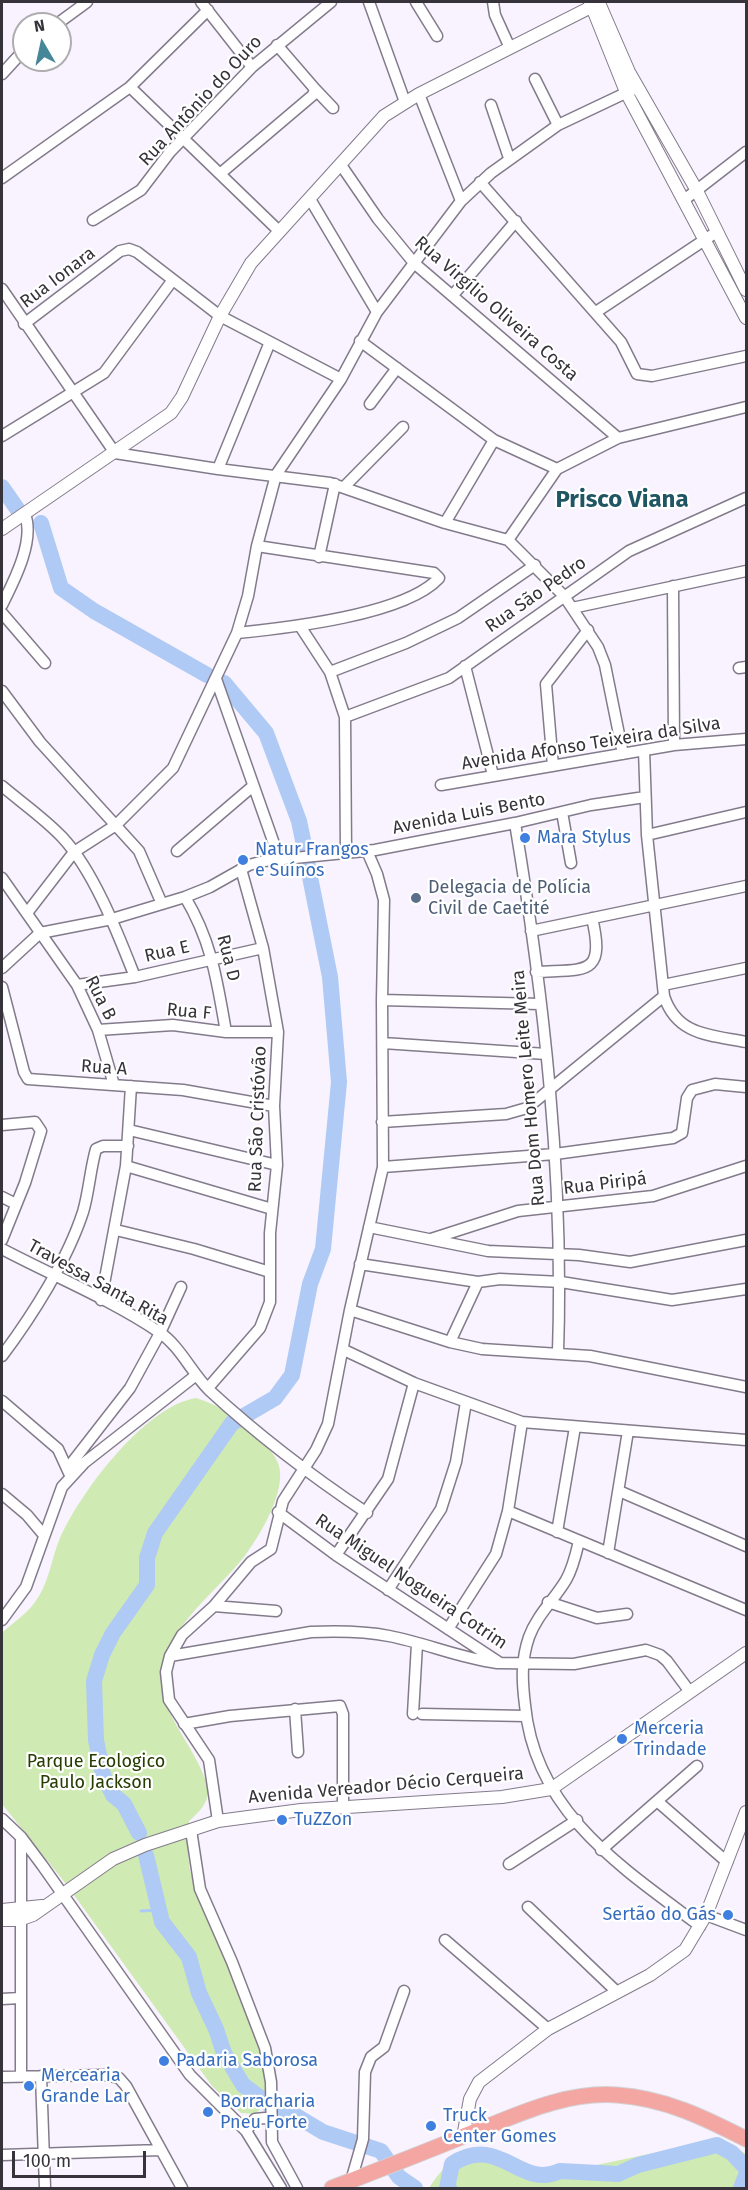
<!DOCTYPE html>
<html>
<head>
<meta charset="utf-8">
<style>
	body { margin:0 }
	#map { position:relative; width:748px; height:2190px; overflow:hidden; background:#f8f3fe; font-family:"Fira Sans",sans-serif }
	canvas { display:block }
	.frame { position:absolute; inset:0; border:3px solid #36333a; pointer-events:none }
	.north { position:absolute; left:12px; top:12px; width:60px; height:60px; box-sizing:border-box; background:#fff; border:2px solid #afadb0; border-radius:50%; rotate:351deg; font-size:16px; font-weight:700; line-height:24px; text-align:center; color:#36333a }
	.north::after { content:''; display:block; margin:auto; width:21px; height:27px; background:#458798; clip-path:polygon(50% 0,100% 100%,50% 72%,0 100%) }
	.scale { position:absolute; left:12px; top:2151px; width:134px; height:27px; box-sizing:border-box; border:3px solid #36333a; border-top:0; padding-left:8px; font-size:18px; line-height:21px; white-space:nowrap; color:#36333a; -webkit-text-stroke:4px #fff; paint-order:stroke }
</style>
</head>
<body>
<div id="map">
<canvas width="748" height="2190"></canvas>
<div class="frame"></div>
<div class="north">N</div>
<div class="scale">100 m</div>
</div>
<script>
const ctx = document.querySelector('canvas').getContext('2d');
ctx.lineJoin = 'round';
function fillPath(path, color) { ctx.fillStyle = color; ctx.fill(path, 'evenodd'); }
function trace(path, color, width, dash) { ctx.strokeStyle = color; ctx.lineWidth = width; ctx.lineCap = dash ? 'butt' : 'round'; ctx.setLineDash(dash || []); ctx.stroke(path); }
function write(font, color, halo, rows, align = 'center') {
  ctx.font = font + ' "Fira Sans",sans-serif'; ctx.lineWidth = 4.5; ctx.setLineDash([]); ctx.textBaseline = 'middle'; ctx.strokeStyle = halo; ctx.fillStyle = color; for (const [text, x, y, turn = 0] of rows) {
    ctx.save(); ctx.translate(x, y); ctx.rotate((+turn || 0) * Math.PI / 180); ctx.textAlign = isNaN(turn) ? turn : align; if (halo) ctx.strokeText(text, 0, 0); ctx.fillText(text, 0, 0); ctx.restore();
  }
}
const green = new Path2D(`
	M196 1398C224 1407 244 1421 263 1443 268 1448 274 1454 277 1461 290 1486 260 1536 244 1557 218 1590 165 1629 161 1674 158 1709 191 1742 203 1774 205 1779 209 1786 208 1791 208 1804 198 1813 189 1821L188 1854 190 1871C216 1940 264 2030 268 2102L255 2114 241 2113 212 2086 66 1884 2 1804V1633C12 1623 27 1614 35 1602 48 1585 51 1562 58 1543 77 1496 144 1406 196 1398Z
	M706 2142 729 2144 746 2154V2188H429C453 2150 472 2149 513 2167 525 2172 531 2176 544 2176Z`);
const stream = new Path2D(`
	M141 1911 158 1910
	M450 2174 456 2188`);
const river = new Path2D(`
	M2 487 18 510
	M41 523 61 588 94 611 207 675
	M224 683 266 733 299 821 304 845
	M139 1833 124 1804 113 1795 103 1775 96 1740 94 1681 102 1655 113 1633 147 1585V1558L155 1533 232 1423 275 1398 292 1375 310 1284 323 1249 339 1082 330 977 307 862
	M146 1855 162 1922 189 1957 199 1993 216 2029 224 2053 243 2085 270 2105 293 2114 323 2132 381 2151 399 2177 415 2188
	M447 2188 452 2164C500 2133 520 2190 560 2171L618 2174 638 2165 717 2145 732 2153 746 2168
	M741 2188 746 2175`);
const minor = new Path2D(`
	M201 2 252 67
	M369 2 405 102
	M416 2 437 36
	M493 2 495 15 510 48
	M57 24 87 2
	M2 74 24 50
	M535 79 558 125
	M130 87 279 231
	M315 89 333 108
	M419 94 461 201
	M491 105 509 158
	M341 165 378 219 414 263 618 438
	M221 173 313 95 315 89 277 45
	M2 178 130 87 208 10
	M480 182 621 342 637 374 652 376 746 356
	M310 199 377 312
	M684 200 746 152
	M93 220 141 190 170 152 252 67 331 2
	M2 289 115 453 218 469 330 483 445 523 508 540 564 596 598 647 605 665 623 754
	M453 295 516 221
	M596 312 715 233
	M24 324 120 251 129 249 137 252 220 316 341 379
	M360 341 494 440 557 469
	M370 404 397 368
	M2 436 104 373 172 281
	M218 469 270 342
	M344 487 403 427
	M445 523 494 440
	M508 540 557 469 618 438 746 407
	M319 557 335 484
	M673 586 674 745
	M2 605C14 581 35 541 25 514
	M572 608 746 571
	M2 613 45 663
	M300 626 330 672 345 717 346 853
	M237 633C287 628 405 615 439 578L434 573 257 546
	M465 666 493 775
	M739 668 746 667
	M330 672 406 643 458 618 535 565
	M216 679 279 858
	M2 691 40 742 139 851 162 904
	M345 717 449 678 629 551 746 498
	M644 750 647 835 664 996C677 1036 711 1035 746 1042
	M553 766 546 684 588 630
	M441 785 674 745 746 739
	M2 786C22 803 44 818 62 837 94 871 118 934 135 977
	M562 812 571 863
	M515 823C544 997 564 1176 558 1352
	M647 835 746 812
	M177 851 253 786
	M2 878 77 985 98 1030 114 1085
	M185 897C212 942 217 981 226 1032
	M27 913 74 852 116 825 173 768 237 633 248 596 257 546 276 475 341 379 377 312 461 201 491 173 558 125 634 89
	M531 931 746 886
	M2 968 40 933 112 919 185 897 210 887 249 865 264 861 375 850 515 823 591 805 645 797
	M536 972C585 969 606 977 592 918
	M77 985 135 977 263 948
	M663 985 746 968
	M2 987 24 1072 28 1079 183 1090 274 1106
	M382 1000 540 1004
	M98 1030 173 1025 226 1032H278
	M383 1043 546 1054
	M382 1122 506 1114 527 1108 664 996
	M2 1125 35 1122 41 1131 25 1183 2 1240
	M129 1130 277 1165
	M126 1166 272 1209
	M383 1167 555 1154 673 1138 682 1133 687 1098 692 1090 715 1084 746 1087
	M2 1197 16 1204
	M369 1227 488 1251 579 1255 630 1262 746 1240
	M116 1230 194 1249 270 1272
	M431 1239 518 1211 653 1196 746 1166
	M2 1249C53 1276 110 1299 159 1332 180 1346 191 1372 209 1390 259 1436 310 1475 367 1513
	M360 1264 478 1282 500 1279 561 1282 672 1300 746 1289
	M101 1300 126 1166 131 1086
	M350 1310 450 1342 482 1349 590 1356 746 1387
	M450 1342 478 1282
	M344 1350 414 1383 522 1422 746 1440
	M2 1356C32 1316 67 1261 83 1212 89 1192 90 1170 96 1149L103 1146H128
	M208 1388 260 1328 270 1302V1233L277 1165 274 1106 278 1032 263 948 241 869
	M2 1401 58 1449 69 1473
	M67 1469 130 1388 160 1333 181 1287
	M619 1491 746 1546
	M2 1494 27 1515 43 1534
	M508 1511 746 1610
	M278 1512 336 1555 500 1663 574 1664 646 1650 660 1655 667 1661 690 1692
	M557 1532 575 1427
	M579 1541C576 1554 573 1568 566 1580 554 1600 537 1615 529 1637 521 1660 522 1681 525 1705 535 1812 621 1867 700 1926
	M608 1553 628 1431
	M336 1555 388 1479 414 1383
	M388 1590 441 1509 456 1462 466 1402
	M548 1602 597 1618 627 1614
	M214 1606 276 1611
	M2 1620 26 1587 62 1487 84 1463 195 1376
	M448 1629 496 1554 508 1511 522 1422
	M170 1656 311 1632C336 1631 364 1631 389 1636 426 1643 459 1658 497 1663
	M295 1709 298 1752
	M413 1714 417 1644
	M422 1714 526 1716
	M184 1724 230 1716 340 1706 343 1714V1807
	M657 1801 727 1862
	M2 1819 21 1837 42 1865 190 2075 246 2131 281 2188
	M218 1821 209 1760 169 1700 166 1672 170 1656 182 1635 214 1606 251 1562 271 1549 283 1501 316 1450 328 1424 350 1310 383 1167 382 1000 384 900 377 874 367 851
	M191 1830 200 1889 232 1962 265 2048 271 2082 272 2142 297 2188
	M601 1850 697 1766
	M509 1864 577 1820
	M528 1907 617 1992
	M706 1915 746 1930
	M445 1940 548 2029
	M2 1999 20 1998
	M21 2076V1838
	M41 2076 45 2188
	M2 2077 105 2075 119 2078 126 2086 182 2188
	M246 2131 255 2119 265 2118 272 2120
	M2 2155 161 2150
	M351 2181 363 2139 365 2072 371 2057 384 2047 404 1991`);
const tertiary = new Path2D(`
	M590 2 626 92 746 318
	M599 3 629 72 696 189 746 290
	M2 529 171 413 182 397 220 316 251 263 384 116 419 94 599 3
	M2 1910 42 1906
	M2 1920H19L33 1915 113 1859 145 1845 218 1821 301 1810 502 1797 551 1789 746 1653
	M463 2137 470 2099 479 2082 548 2029 650 1975 685 1950 706 1915 746 1812`);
const primary = new Path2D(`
	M332 2188C376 2171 420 2154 464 2136 513 2117 563 2091 617 2095 664 2098 705 2118 746 2139`);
const markers = [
	[525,838,6,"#3f7fe0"],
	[243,860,6,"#3f7fe0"],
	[416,898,6,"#5c6f8a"],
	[622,1739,6,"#3f7fe0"],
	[282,1820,6,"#3f7fe0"],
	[728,1915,6,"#3f7fe0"],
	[164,2061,6,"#3f7fe0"],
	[29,2086,6,"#3f7fe0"],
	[208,2112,6,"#3f7fe0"],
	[431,2126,6,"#3f7fe0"]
];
const streetNames = [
	["Rua Antônio do Ouro",201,101,-47],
	["Rua Ionara",58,278,-37],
	["Rua Virgílio Oliveira Costa",496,309,41],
	["Rua São Pedro",536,595,-35],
	["Avenida Afonso Teixeira da Silva",591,744,-9],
	["Avenida Luis Bento",469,814,-11],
	["Rua E",167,952,-13],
	["Rua D",228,958,76],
	["Rua B",100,998,63],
	["Rua F",189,1012,5],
	["Rua A",104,1068,4],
	["Rua Dom Homero Leite Meira",529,1088,-95],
	["Rua São Cristóvão",258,1119,-88],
	["Rua Piripá",605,1184,-7],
	["Travessa Santa Rita",98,1283,29],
	["Rua Miguel Nogueira Cotrim",411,1582,34],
	["Avenida Vereador Décio Cerqueira",386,1786,-5]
];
const shopNames = [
	["Mara Stylus",537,838],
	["Natur Frangos",255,850],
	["e Suínos",255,871],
	["Merceria",634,1729],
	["Trindade",634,1750],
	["TuZZon",294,1820],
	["Sertão do Gás",716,1915,"right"],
	["Padaria Saborosa",176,2061],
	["Mercearia",41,2076],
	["Grande Lar",41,2097],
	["Borracharia",220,2102],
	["Pneu Forte",220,2123],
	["Truck",443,2116],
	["Center Gomes",443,2137]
];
const serviceNames = [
	["Delegacia de Polícia",428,888],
	["Civil de Caetité",428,909]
];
const parkNames = [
	["Parque Ecologico",96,1762],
	["Paulo Jackson",96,1783]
];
const districtNames = [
	["Prisco Viana",622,500]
];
fillPath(green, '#d0eab3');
trace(stream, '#afcaf5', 3);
trace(river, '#afcaf5', 16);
trace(minor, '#837b8b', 13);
trace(tertiary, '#837b8b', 14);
trace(primary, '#d3d2d4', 17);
trace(minor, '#fff', 10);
trace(tertiary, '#fff', 12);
trace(primary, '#f4a6a3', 15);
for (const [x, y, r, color] of markers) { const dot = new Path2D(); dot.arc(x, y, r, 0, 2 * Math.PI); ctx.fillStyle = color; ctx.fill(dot); trace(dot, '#fff', 2); }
write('18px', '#36333a', '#fff', streetNames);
write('18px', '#366cbe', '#fff', shopNames, 'left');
write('18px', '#4e5e75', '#fff', serviceNames, 'left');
write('18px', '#263c00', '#fff', parkNames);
write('bold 24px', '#205663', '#fff', districtNames);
</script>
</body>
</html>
